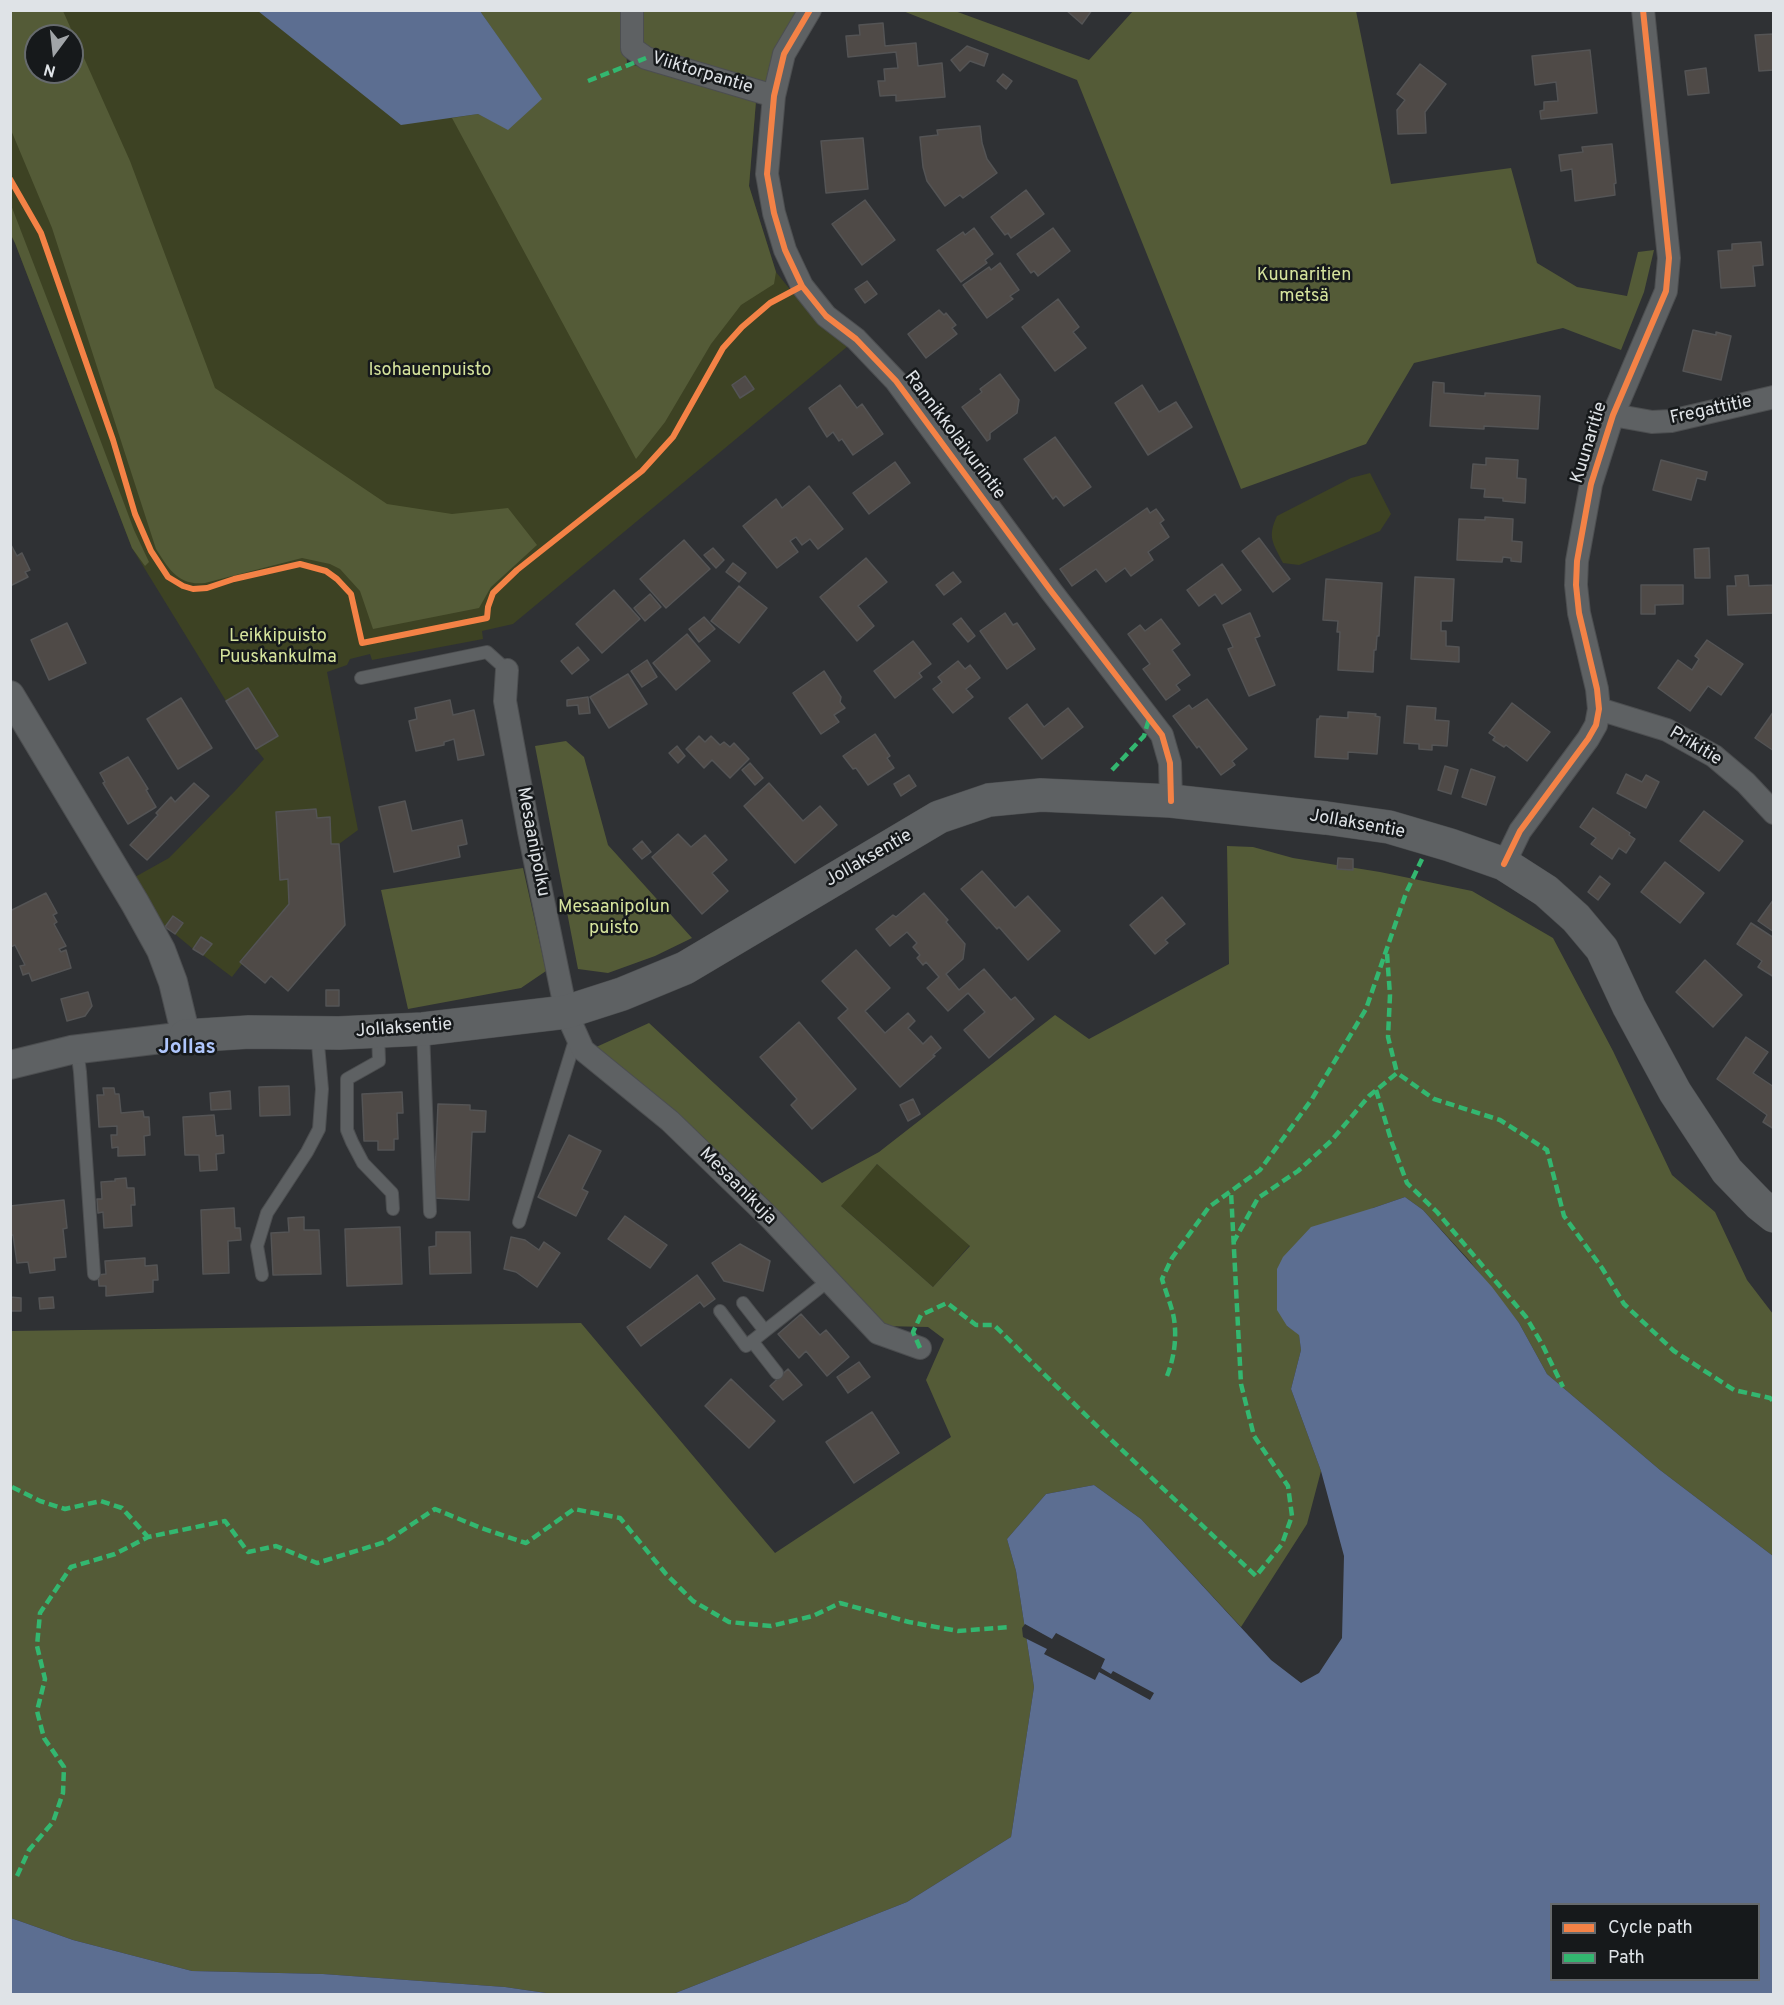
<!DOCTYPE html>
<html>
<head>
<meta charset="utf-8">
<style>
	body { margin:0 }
	#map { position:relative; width:1784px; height:2005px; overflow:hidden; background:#2f3134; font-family:Overpass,sans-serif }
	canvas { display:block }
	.frame { position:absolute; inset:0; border:12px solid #dfe3e7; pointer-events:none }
	.legend { position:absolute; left:1550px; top:1903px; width:210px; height:78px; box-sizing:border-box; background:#16191b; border:2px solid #666a6d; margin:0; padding:8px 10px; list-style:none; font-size:18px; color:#dfe3e7 }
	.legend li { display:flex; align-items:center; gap:12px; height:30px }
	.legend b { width:30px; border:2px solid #666a6d }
	.north { position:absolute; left:24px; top:24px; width:60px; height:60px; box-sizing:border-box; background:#16191b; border:2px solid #666a6d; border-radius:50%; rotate:195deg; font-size:16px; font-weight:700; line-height:24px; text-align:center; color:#dfe3e7 }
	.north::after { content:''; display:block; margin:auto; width:21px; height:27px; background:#a1a5a8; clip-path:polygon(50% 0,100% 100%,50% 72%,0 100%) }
</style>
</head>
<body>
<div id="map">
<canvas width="1784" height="2005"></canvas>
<div class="frame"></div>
<ul class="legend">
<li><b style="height:8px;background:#f48246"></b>Cycle path</li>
<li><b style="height:8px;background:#33b770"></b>Path</li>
</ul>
<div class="north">N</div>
</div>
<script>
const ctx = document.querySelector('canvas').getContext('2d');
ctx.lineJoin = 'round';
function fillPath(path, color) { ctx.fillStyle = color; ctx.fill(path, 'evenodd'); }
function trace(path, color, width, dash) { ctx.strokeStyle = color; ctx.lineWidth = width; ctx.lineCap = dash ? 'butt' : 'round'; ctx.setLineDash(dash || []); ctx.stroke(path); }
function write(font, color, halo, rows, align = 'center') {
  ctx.font = font + ' Overpass,sans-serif'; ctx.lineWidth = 5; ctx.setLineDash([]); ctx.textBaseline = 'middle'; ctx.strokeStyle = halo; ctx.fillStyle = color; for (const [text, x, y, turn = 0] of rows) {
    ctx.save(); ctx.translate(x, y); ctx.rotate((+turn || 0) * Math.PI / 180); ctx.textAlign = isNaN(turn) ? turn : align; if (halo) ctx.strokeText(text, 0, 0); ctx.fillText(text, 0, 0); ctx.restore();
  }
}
const green = new Path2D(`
	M10 11H623L627 63 756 101 749 186 776 272 809 313 848 346 513 624 482 631 483 639 372 660 370 654 350 659 347 665 327 672 358 830 339 844H331L330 818H317L316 809 276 812 280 879H288L289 904 240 961 242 964 232 977 203 955 211 944 201 937 193 949 175 934 183 922 173 916 165 927 135 877 169 858 235 791 264 759 256 749 277 736 231 698 226 701 132 548 15 243 11 235ZM36 36H72V72H36Z
	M1370 473 1391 514 1380 531 1299 565 1283 563C1273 543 1267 537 1277 516L1351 478Z
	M877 1164 970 1245 933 1287 840 1205Z`);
const forest = new Path2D(`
	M10 11H63L130 161 215 388 387 504 452 514 508 508 537 545 491 587 479 608 373 629 360 591 340 569 330 564 302 558 205 583C178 586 169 569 156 549L52 228 11 130ZM36 36H72V72H36Z
	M480 11H623L627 63 756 101 749 186 776 272 774 284 741 305 711 344 665 422 636 459 452 118 478 114 508 129 541 99Z
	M639 11H799L765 86 648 50 638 37Z
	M903 11H955L1089 60 1133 11H1356L1391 184 1511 168 1537 263 1577 287 1627 296 1638 252 1654 250 1644 292 1621 350 1563 328 1414 363 1366 444 1241 489 1077 80Z
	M11 205 56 322 134 530 149 562 145 566 132 548 15 243 11 235Z
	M566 741 584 757 608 845 692 938 655 956 608 973 578 969 535 746Z
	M1227 846 1253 847 1293 858 1380 872 1472 891 1553 938 1613 1051 1672 1175 1715 1212 1747 1280 1773 1314V1556L1660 1470 1547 1374 1519 1323 1468 1259 1423 1210 1405 1197 1373 1208 1287 1326 1299 1334 1301 1350 1291 1389 1321 1471 1307 1524 1241 1627 1141 1519 1094 1485 1046 1494 1007 1539 1016 1571 1034 1687 1011 1837 907 1902 673 1994H553L505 1987 323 1974 192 1971 73 1940 11 1918V1331L581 1323 775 1553 951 1437 926 1380 944 1339 928 1327 882 1326 594 1048 649 1023 822 1183 879 1152 1055 1015 1089 1039 1229 964ZM877 1164 970 1246 933 1287 841 1206Z
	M523 868 546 971 521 988 408 1009 381 890Z`);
const water = new Path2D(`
	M258 11H480L542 99 508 130 478 114 401 125Z
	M1405 1197 1423 1210 1492 1287 1519 1323 1547 1374 1660 1470 1773 1556V1994H673L907 1902 1011 1837 1034 1687 1016 1571 1007 1539 1046 1494 1094 1485 1141 1519 1271 1660 1301 1683 1319 1673 1342 1638 1344 1556 1321 1471 1291 1389 1301 1350 1299 1335 1287 1326 1277 1310V1269L1283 1257 1311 1227 1373 1208ZM1552 1904H1758V1980H1552Z
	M11 1918 73 1940 192 1971 323 1974 505 1987 553 1994H11Z`);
const pier = new Path2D(`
	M1025 1624 1052 1639 1056 1633 1105 1659 1101 1668 1111 1674 1113 1671 1154 1693 1150 1700 1099 1672 1095 1680 1044 1654 1047 1649 1023 1637 1022 1628Z`);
const building = new Path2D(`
	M1066 10H1092L1082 24Z
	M883 23 885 46 916 43 918 66 942 63 945 97 896 101V95L880 96 878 81H885L884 69 898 68 896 52 848 57 846 36 860 35 859 25Z
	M1774 34V70L1759 71 1755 35Z
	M967 46 988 54 984 66 970 61 960 71 951 60Z
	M1590 50 1597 113 1541 119 1540 111 1544 110V102L1558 101 1556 82 1535 85 1532 56Z
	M1420 64 1446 84 1425 112 1426 133 1398 134 1397 110 1405 100 1397 94Z
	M1706 68 1709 93 1688 95 1685 71Z
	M1003 74 1012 81 1006 89 997 81Z
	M980 126 982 143 987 159 997 173 963 198 960 195 945 206 927 181 923 167 920 137 938 135 937 130Z
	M863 138 868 189 826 193 821 141Z
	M1612 144 1616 183 1614 184 1615 195 1575 201 1572 169 1561 171 1559 155 1583 152 1582 147Z
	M1026 190 1044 214 1011 238 1008 233 1005 235 991 217Z
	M865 200 895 240 862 265 832 224Z
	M974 228 993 254 985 260 987 263 961 282 937 250 963 232 965 235Z
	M1053 228 1070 251 1038 276 1034 271 1031 273 1017 254Z
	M1761 242 1763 265 1753 266 1755 286 1721 288 1718 251 1732 250V244Z
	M1000 263 1019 290 1010 296 1013 299 987 318 963 285 989 267 991 270Z
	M867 281 877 294 865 303 855 289Z
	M1058 299 1079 327 1073 332 1086 348 1055 371 1022 327Z
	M939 310 944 315 946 313 956 325 952 328 957 334 926 358 908 334Z
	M1693 330 1716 335V332L1731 336 1721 380 1683 371Z
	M1000 374 1019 400 1017 413 990 433V439L987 441 962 407 982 392 980 389Z
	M745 376 754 389 740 398 732 385Z
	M1433 382 1444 383V393L1485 396V393L1540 396 1538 429 1484 426V429L1430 426Z
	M840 385 857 408 862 404 883 434 853 455 842 439 839 441 833 432 827 437 809 408Z
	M1142 385 1159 412 1176 402 1192 427 1148 455 1115 403Z
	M1055 437 1091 487 1064 506 1056 496 1053 499 1024 459Z
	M1486 458 1518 460 1517 478 1526 479 1525 503 1503 501V498L1484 497 1485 489 1471 488 1473 464 1486 465Z
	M1661 460 1707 472 1705 480 1697 478 1691 500 1653 490Z
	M895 462 910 483 869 514 853 493Z
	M809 486 843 529 818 549 810 539 802 545 796 537 790 541 798 552 777 568 743 526 776 499 782 508Z
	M1147 508 1150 513 1156 509 1164 520 1160 523 1169 537 1148 552 1153 560 1131 576 1125 568 1106 582 1096 569 1072 586 1060 569Z
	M1485 517 1513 519 1512 541 1522 542 1521 562 1511 561V558L1503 557 1502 562 1457 560 1459 519 1485 520Z
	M1259 538 1290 579 1273 592 1242 551Z
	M684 540 710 569 666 608 640 579Z
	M10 543 17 556 22 553 30 570 25 572 28 577 10 586Z
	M713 548 724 560 716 568 704 555Z
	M1709 548 1710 578H1695L1694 549Z
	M866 558 887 582 858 606 874 626 857 641 820 597Z
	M733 563 746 573 739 582 726 572Z
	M1222 564 1241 590 1222 604 1215 594 1199 606 1187 590Z
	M953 572 961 582 944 595 936 585Z
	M1748 575 1749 586 1773 585 1774 575V613L1728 615 1727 586H1736L1735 576Z
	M1415 577 1454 579 1452 621H1441V631H1446V646L1459 647V662L1411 659Z
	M1326 579 1382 583 1379 636H1377L1376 650H1374L1373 672 1338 670 1340 632H1337L1338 621 1323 620Z
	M1641 585H1683V604L1655 605V614H1641Z
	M739 586 767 608 739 643 711 621Z
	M614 590 640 619 602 653 576 624Z
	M650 594 661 607 645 621 634 608Z
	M1005 613 1013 625 1017 623 1035 649 1007 669 980 631Z
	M1250 613 1260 636 1255 638 1275 685 1249 696 1228 649 1233 647 1223 625Z
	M704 617 715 629 699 642 689 629Z
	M961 618 975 636 968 642 953 624Z
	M1161 619 1180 644 1172 650 1190 675 1176 685 1180 690 1166 700 1143 669 1150 664 1128 634 1140 625 1145 631Z
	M67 623 86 663 49 680 31 640Z
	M687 634 710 661 676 690 653 663Z
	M1707 640 1743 664 1721 695 1708 686 1690 711 1658 688 1678 660 1692 670 1699 659 1695 656Z
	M913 641 931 664 919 673 922 677 895 698 874 671Z
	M578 647 589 660 572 674 561 661Z
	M647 660 657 677 642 687 631 671Z
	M958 661 965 669 970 665 980 678 966 689 973 697 953 713 933 689 942 682 938 677Z
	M824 671 841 697 840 702 845 708 834 715 839 722 821 734 793 693Z
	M628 674 647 704 609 728 590 697Z
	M248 688 278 736 256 749 226 701Z
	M588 697 590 713 579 714 578 705 567 706V700Z
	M181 698 212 748 178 769 147 719Z
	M1207 699 1247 749 1232 761 1235 765 1221 775 1199 746 1197 748 1173 716 1189 705 1192 709Z
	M450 700 453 715 474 710 484 755 458 760 454 739 444 742V745L416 751 409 721 417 719 415 708Z
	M1512 703 1550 732 1527 761 1506 745 1504 747 1493 740 1495 737 1489 733Z
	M1027 704 1044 727 1068 708 1083 727 1042 759 1009 718Z
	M1407 706 1436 708 1435 720 1449 721 1447 746 1432 745V750L1419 749V744L1404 743Z
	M1774 711V751L1755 738Z
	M1348 712 1376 714 1375 716 1380 717 1377 754 1348 752V759L1315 757 1317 719H1319L1320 716 1348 718Z
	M875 734 890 756 887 758 894 768 868 785 856 768 853 769 843 756Z
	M699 736 705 742 711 736 720 745 724 742 730 747 734 743 749 759 730 778 712 760 704 768 686 749Z
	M677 746 685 756 678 763 669 753Z
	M128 757 148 789 146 790 156 807 128 824 103 783 105 782 100 773Z
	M750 763 763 778 755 785 742 770Z
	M1445 766 1458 770 1451 794 1438 790Z
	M1471 769 1495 777 1486 805 1462 797Z
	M1626 774 1642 782 1646 775 1659 782 1646 808 1617 793Z
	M909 775 916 786 901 796 894 784Z
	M194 783 209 796 147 860 130 845 158 815 156 813 171 797 175 802Z
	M769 783 803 821 820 806 837 825 795 863 744 806Z
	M405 801 412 831 462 820 467 844 458 846 460 857 394 872 379 807Z
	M1593 808 1630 833 1629 835 1635 839 1626 853 1619 848 1612 859 1591 844 1596 838 1580 827Z
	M316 809 317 818 330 817 331 844H339L345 925 288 991 271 976 265 983 240 962 289 904 288 879 280 880 276 812Z
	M1704 811 1743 841 1719 871 1680 841Z
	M678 834 691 847 705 835 727 860 712 873 728 891 702 914 652 857Z
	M642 841 651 852 642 859 633 849Z
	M1338 858 1353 859V870L1337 869Z
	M1665 862 1704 893 1680 923 1641 892Z
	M982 871 1015 908 1028 896 1060 931 1028 960 999 927 997 929 961 889Z
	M1600 876 1610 884 1598 900 1588 892Z
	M46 893 57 913 53 915 57 922 54 924 66 946 59 949 61 952 66 950 71 968 32 981 29 973 23 975 20 966 25 965 15 945 10 947V911Z
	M924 893 948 920 946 922 965 944 963 959 946 974 959 990 984 969 1011 1000 1015 997 1034 1019 989 1058 964 1030 985 1012 968 993 948 1011 927 988 939 977 926 962 923 965 917 958 920 955 913 947 917 943 907 932 890 946 876 929 893 915 896 917Z
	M1162 897 1185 924 1165 940 1168 943 1155 954 1130 925Z
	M1774 899V932L1758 921Z
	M173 916 183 923 175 934 165 927Z
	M1751 923 1774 938V977L1758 967 1762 961 1737 944Z
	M201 937 212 944 203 955 193 949Z
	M856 950 890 988 865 1011 885 1033 908 1013 915 1021 908 1028 923 1044 931 1036 941 1048 933 1055 935 1056 900 1087 838 1018 848 1009 822 981Z
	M1705 960 1742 995 1713 1027 1676 992Z
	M326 990H339V1006H326Z
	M88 992 92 1006 85 1016 67 1021 61 999Z
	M799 1022 856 1089 812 1129 791 1105 797 1099 760 1057Z
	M1746 1037 1768 1052 1753 1073 1774 1087V1129L1763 1122 1767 1115 1717 1079Z
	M289 1086 290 1115 260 1116 259 1087Z
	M103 1088H114L115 1094H119L121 1113 143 1111 144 1117H149L150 1135 144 1136 145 1155 118 1156V1147L112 1148 111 1135H117V1126L99 1127 97 1095H104Z
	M230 1091 231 1109 211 1110 210 1093Z
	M402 1092 403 1113H397L398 1139H394V1150H378V1141H364L362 1094Z
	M913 1099 920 1114 908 1121 900 1105Z
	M438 1104 470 1105V1110L486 1111 485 1132H472L469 1200 434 1198Z
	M214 1115 216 1136 223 1135 224 1153 216 1154 217 1170 200 1171 199 1155H185L183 1117Z
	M569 1135 601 1151 582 1189 588 1192 576 1216 538 1197Z
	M126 1178 127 1188H134L135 1205H131L132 1226 104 1228 103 1212 98 1213 97 1199H102L101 1182 115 1181V1179Z
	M64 1200 67 1228 63 1229 66 1257 54 1258 55 1270 30 1273 28 1262 17 1263 13 1235H10V1206Z
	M234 1208 235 1228H240L241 1240 228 1241 229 1273 203 1274 201 1210Z
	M625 1216 667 1245 650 1268 608 1239Z
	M304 1217V1230H319L321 1274 273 1275 271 1233 289 1232 288 1218Z
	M400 1227 402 1284 347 1286 345 1229Z
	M436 1232H470L471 1273 430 1274 429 1247 436 1246Z
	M511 1237 525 1240 539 1250 544 1242 560 1253 537 1287 516 1272 504 1269Z
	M740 1244 770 1261 763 1291 724 1281 712 1263Z
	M145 1258V1266L157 1265 158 1280H153V1292L106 1296V1286H99L98 1275 106 1274 105 1261Z
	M697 1275 715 1299 704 1307 700 1302 641 1346 627 1327Z
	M10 1297 21 1298V1311H10Z
	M53 1297 54 1308 40 1309 39 1298Z
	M801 1314 820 1335 826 1330 849 1357 827 1376 806 1351 799 1358 778 1334Z
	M859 1362 870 1377 848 1393 837 1377Z
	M788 1369 802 1385 783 1400 770 1386Z
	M731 1379 775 1421 749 1448 705 1406Z
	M872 1412 899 1453 854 1483 826 1442Z`);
const service = new Path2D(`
	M361 678 487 652 507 670
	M423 1030 430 1212
	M378 1032 379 1061 347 1079V1130L352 1142 363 1163 392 1193 393 1209
	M77 1049 80 1072 94 1274
	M519 1222 576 1037
	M262 1275 257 1246 267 1213 307 1152 319 1129 322 1089 317 1033
	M743 1303 765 1331
	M720 1311 746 1346 828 1281
	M752 1341 777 1373`);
const minor = new Path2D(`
	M632 10V48L646 58 774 96
	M810 10 784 54 774 96 767 174 774 213 785 250 802 286 826 316 856 339 896 381 1051 591 1162 735 1170 763 1171 801
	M1613 415 1652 422 1671 421 1774 397
	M507 670 505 701 529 832 566 1012 583 1050 670 1121 772 1220 878 1333 920 1348
	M1599 709 1667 730 1714 756 1746 783 1774 813
	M1504 864 1520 831 1588 739 1596 725 1599 709 1597 689 1579 613 1576 585 1577 561 1591 484 1613 415 1666 291 1669 258 1643 10`);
const tertiary = new Path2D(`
	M10 695 135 903 161 950 173 982 186 1036 71 1050 10 1065`);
const secondary = new Path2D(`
	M186 1036 249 1032 339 1033 423 1029 566 1012 622 994 685 968 939 817 989 800 1041 795 1171 801 1326 818 1389 827 1450 845 1504 864 1546 891 1576 918 1602 949 1629 1007 1675 1092 1727 1171 1759 1204 1774 1216`);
const quiet = new Path2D(`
	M588 81 646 58
	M1112 770 1144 736 1149 719
	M1387 954 1390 995 1388 1037 1397 1073
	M1376 1090 1392 1143 1407 1183 1437 1212 1526 1317 1542 1344 1563 1387
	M1233 1243 1258 1198 1298 1171 1331 1141 1369 1096 1397 1073 1434 1099 1500 1120 1547 1150 1564 1216 1602 1268 1624 1304 1674 1351 1734 1390 1770 1398 1774 1402
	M920 1348 913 1332 921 1315 947 1303 976 1325H994L1106 1435 1256 1576 1282 1544 1292 1516 1288 1486 1254 1436 1241 1384 1231 1192
	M1167 1376C1175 1356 1178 1331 1172 1310 1169 1300 1165 1289 1162 1279L1172 1258 1209 1207 1260 1170 1312 1099 1366 1009 1406 893 1422 859
	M12 1487 40 1501 65 1509 101 1501 122 1508 148 1537
	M17 1876 29 1850 53 1822 63 1793 64 1767 44 1738 37 1711 45 1679 37 1646 40 1613 71 1567 115 1554 148 1537 225 1521 248 1552 276 1546 317 1563 385 1542 435 1509 481 1528 526 1543 574 1509 620 1518 666 1574 693 1601 729 1622 771 1626 813 1616 840 1603 909 1622 958 1631 1011 1627`);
const cycleway = new Path2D(`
	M810 10 784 54 774 96 767 174 774 213 785 250 802 286 826 316 856 339 896 381 1051 591 1162 735 1170 763 1171 801
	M10 179 41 233 113 440 135 514 151 551 168 577 183 586 193 589 207 588 234 579 300 564 326 571 337 579 351 594 362 643 487 618 488 607 493 593 517 570 642 471 673 437 723 348 742 327 770 303 802 286
	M1504 864 1520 831 1588 739 1596 725 1599 709 1597 689 1579 613 1576 585 1577 561 1591 484 1613 415 1666 291 1669 258 1643 10`);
const streetNames = [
	["Viiktorpantie",702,74,17],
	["Fregattitie",1711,411,-12],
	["Rannikkolaivurintie",954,436,53],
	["Kuunaritie",1590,443,-73],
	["Prikitie",1695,747,31],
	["Jollaksentie",1357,825,10],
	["Mesaanipolku",532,842,79],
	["Jollaksentie",869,859,-30],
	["Jollaksentie",404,1029,-4],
	["Mesaanikuja",737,1187,45]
];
const parkNames = [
	["Kuunaritien",1304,276],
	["metsä",1304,297],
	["Isohauenpuisto",430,371],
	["Leikkipuisto",278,637],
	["Puuskankulma",278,658],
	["Mesaanipolun",614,908],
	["puisto",614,929]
];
const quarterNames = [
	["Jollas",187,1049]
];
fillPath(green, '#3d4223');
fillPath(forest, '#545b37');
fillPath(water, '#5c6e91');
fillPath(pier, '#2f3134');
fillPath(building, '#4f4a47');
trace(building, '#545455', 1.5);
trace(service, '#4c4e50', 14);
trace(minor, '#4c4e50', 24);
trace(tertiary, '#4c4e50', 30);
trace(secondary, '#4c4e50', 34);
trace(service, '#5e6163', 12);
trace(minor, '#5e6163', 22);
trace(tertiary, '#5e6163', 28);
trace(secondary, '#5e6163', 33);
trace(quiet, '#33b770', 4.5, [9, 4.5]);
trace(cycleway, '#f48246', 6);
write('18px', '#dfe3e7', '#16191b', streetNames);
write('18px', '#d6e49d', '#16191b', parkNames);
write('bold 21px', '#afc6fc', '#16191b', quarterNames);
</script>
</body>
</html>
